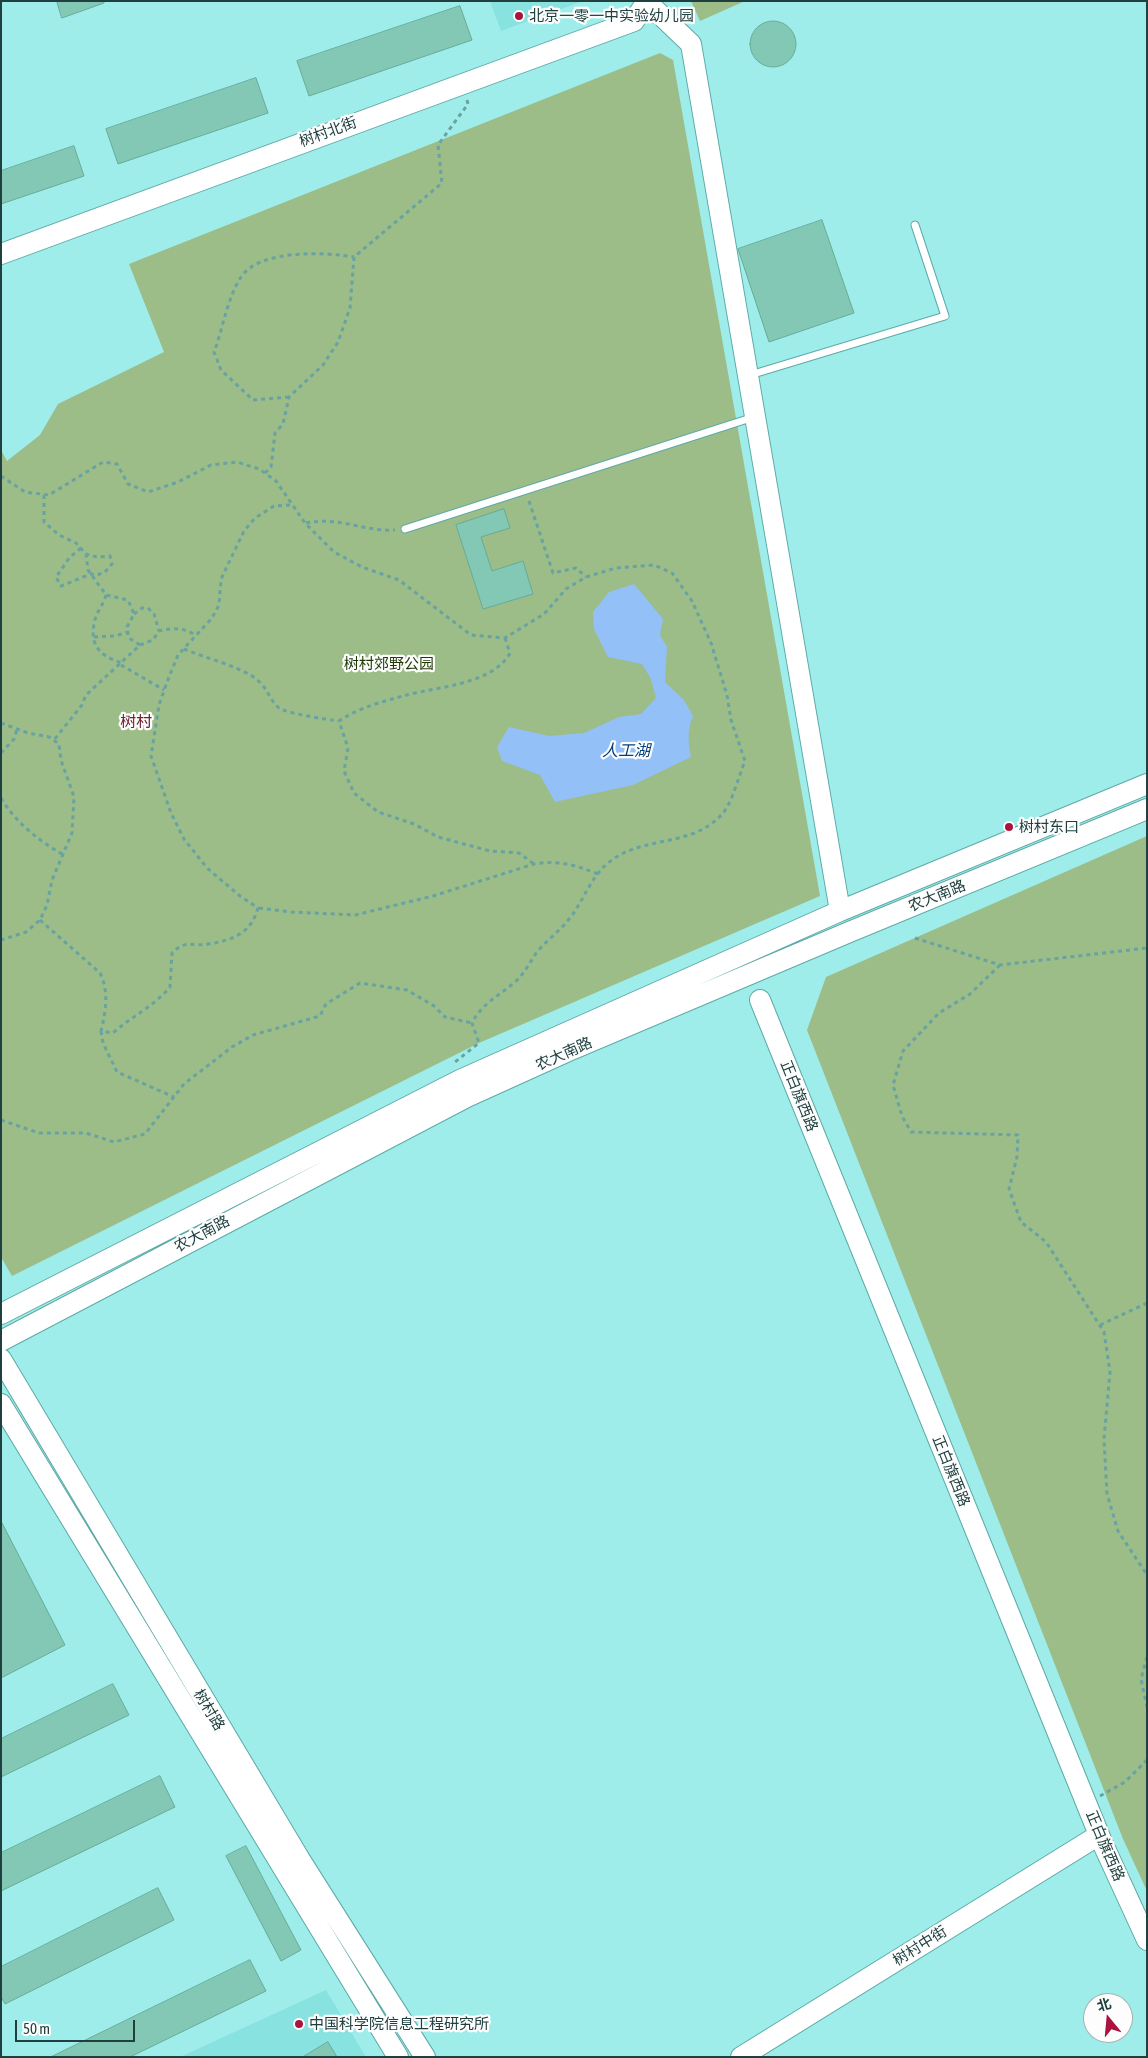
<!DOCTYPE html>
<html>
<head>
<meta charset="utf-8">
<style>
	body { margin:0 }
	#map { position:relative; width:1148px; height:2058px; overflow:hidden; background:#9eedeb; font-family:"Asap Condensed","Noto Sans SC",sans-serif }
	canvas { display:block }
	.frame { position:absolute; inset:0; border:2px solid #1f403f; pointer-events:none }
	.north { position:absolute; left:1083px; top:1993px; width:50px; height:50px; box-sizing:border-box; background:#fdfdfd; border:1px solid #a4b1b1; border-radius:50%; rotate:343deg; font-size:14px; font-weight:700; line-height:20px; text-align:center; color:#1f403f }
	.north::after { content:''; display:block; margin:auto; width:18px; height:22px; background:#aa133d; clip-path:polygon(50% 0,100% 100%,50% 72%,0 100%) }
	.scale { position:absolute; left:15px; top:2020px; width:120px; height:22px; box-sizing:border-box; border:2px solid #1f403f; border-top:0; padding-left:6px; font-size:15px; line-height:18px; white-space:nowrap; color:#1f403f; -webkit-text-stroke:4px #fdfdfd; paint-order:stroke }
</style>
</head>
<body>
<div id="map">
<canvas width="1148" height="2058"></canvas>
<div class="frame"></div>
<div class="north">北</div>
<div class="scale">50 m</div>
</div>
<script>
const ctx = document.querySelector('canvas').getContext('2d');
ctx.lineJoin = 'round';
function fillPath(path, color) { ctx.fillStyle = color; ctx.fill(path, 'evenodd'); }
function trace(path, color, width, dash) { ctx.strokeStyle = color; ctx.lineWidth = width; ctx.lineCap = dash ? 'butt' : 'round'; ctx.setLineDash(dash || []); ctx.stroke(path); }
function write(font, color, halo, rows, align = 'center') {
  ctx.font = font + ' "Asap Condensed","Noto Sans SC",sans-serif'; ctx.lineWidth = 4.5; ctx.setLineDash([]); ctx.textBaseline = 'middle'; ctx.strokeStyle = halo; ctx.fillStyle = color; for (const [text, x, y, turn = 0] of rows) {
    ctx.save(); ctx.translate(x, y); ctx.rotate((+turn || 0) * Math.PI / 180); ctx.textAlign = isNaN(turn) ? turn : align; if (halo) ctx.strokeText(text, 0, 0); ctx.fillText(text, 0, 0); ctx.restore();
  }
}
const built = new Path2D(`
	M490 1H583L501 31Z
	M326 1990 366 2057H180Z`);
const green = new Path2D(`
	M691 1H745L700 21Z
	M660 53 673 60 820 896 479 1043 12 1276 1 1257V450L7 461 40 435 58 404 164 352 129 264Z
	M1147 836V1891L1123 1839 807 1030 826 977Z`);
const water = new Path2D(`
	M634 584 663 619 660 635 667 647 665 682 684 700 693 716C687 730 688 742 691 757L633 785 555 802 540 775 502 761 497 747 509 727 549 736 584 733 619 717 641 714 656 698 651 679 642 664 608 657 594 629 593 612 609 592Z`);
const building = new Path2D(`
	M57 1H104V3L62 18Z
	M460 6 472 40 309 96 297 61Z
	M750 44a23 23 0 1 1 46 0a23 23 0 1 1-46 0Z
	M256 78 268 113 118 164 106 129Z
	M74 146 84 176 1 204V171Z
	M822 220 854 313 769 342 738 249Z
	M504 509 510 528 481 537 492 571 523 561 533 594 483 609 456 525Z
	M1 1521 65 1645 1 1678Z
	M113 1684 129 1715 1 1777V1739Z
	M160 1776 175 1807 1 1891V1853Z
	M246 1846 301 1950 281 1961 226 1856Z
	M158 1888 174 1920 5 2004 1 1997V1967Z
	M250 1960 266 1991 130 2057H51Z
	M328 2042 337 2057H303Z`);
const path = new Path2D(`
	M289 397 253 400 221 370 214 352C223 328 227 299 241 277 260 249 325 252 354 257
	M265 473 271 467 275 433 283 424 289 397 323 365 338 342 350 308 354 257 442 183 438 145 468 104 467 100
	M1 476 25 492 49 495 103 462 117 464 128 484 148 492 178 482 211 465 237 462 259 469 276 481 305 523 334 552 362 567 399 580 471 635 505 638 544 614 566 589 586 577 616 568 654 565 672 573 692 601 711 643 727 695 731 720 745 761C740 773 731 805 723 813 692 849 643 834 608 863 589 879 584 901 569 919 560 931 547 940 537 952 530 962 525 973 515 982 499 996 482 1003 472 1023L479 1043 455 1062
	M44 495V522L59 535 76 543 86 554 88 570 106 595 128 600 134 614 127 627 129 638 140 645 86 695 82 705 54 740
	M529 501 553 573 576 568 586 577
	M306 523C339 516 364 532 395 530
	M81 548 70 557 56 577 61 586 91 574 97 575 105 572 112 564 110 556 97 557 86 554
	M106 595C104 603 99 609 96 616 88 643 97 655 122 663
	M134 614 142 608H148L154 614 159 631
	M94 637 115 636 128 632
	M505 638 510 653C493 685 434 687 403 696 381 702 358 708 339 721L348 748 344 771 354 793 378 812 414 824 438 837 490 851 519 853 534 864
	M140 645 153 640 159 631C172 628 184 627 195 635
	M184 649C205 658 232 664 252 676 269 687 268 699 279 708 285 713 329 720 339 721
	M121 665 164 690
	M1 723 28 733 49 737 59 744 61 760 74 797 72 833 52 880 47 905 40 920 26 932 1 940
	M1 753 14 739 17 729
	M1 798C16 823 39 841 64 855
	M259 908 291 912 355 915 433 896 534 864C558 860 576 865 598 874
	M40 920 100 973C109 991 106 1011 101 1031L113 1033C132 1016 153 1007 170 987L172 953C186 939 192 947 208 944 234 940 251 933 258 908L240 896 207 868 184 839 171 813 151 756 159 705 167 682 178 655 212 618 219 605 221 579 244 531 255 518 274 506 292 505
	M915 938 1000 965 1147 948
	M1000 965 970 994 939 1013 903 1051 893 1085 902 1116 911 1132 1018 1135 1017 1157 1009 1189 1021 1222 1046 1242 1104 1332 1110 1372 1104 1439 1107 1494 1118 1531 1147 1575
	M101 1031 103 1043 117 1072 174 1097
	M1 1120 39 1133H86L114 1142 145 1134 184 1084 232 1047 253 1035 320 1016 326 1004 360 983 407 990 434 1006 445 1017 472 1023
	M1100 1325 1147 1303
	M1147 1657 1141 1679 1147 1707
	M1100 1796 1125 1782 1147 1760`);
const lane = new Path2D(`
	M750 375 945 316 915 225
	M405 529 754 417`);
const secondary = new Path2D(`
	M647 2 691 44 840 911
	M1 254 634 21 647 1
	M760 1000 1102 1842 1147 1940
	M1 1314 460 1080 840 911 1147 784
	M1 1341 467 1097 573 1049 847 933 1147 809
	M1 1359 299 1858 425 2057
	M1 1404 398 2057
	M741 2057 1099 1835`);
const markers = [
	[519,16,5,"#aa133d"],
	[1009,827,5,"#aa133d"],
	[299,2024,5,"#aa133d"]
];
const poiNames = [
	["北京一零一中实验幼儿园",529,16],
	["树村东口",1019,827],
	["中国科学院信息工程研究所",309,2024]
];
const streetNames = [
	["树村北街",328,132,-20],
	["农大南路",937,896,-22],
	["农大南路",564,1054,-24],
	["正白旗西路",799,1096,68],
	["农大南路",202,1234,-28],
	["正白旗西路",951,1471,68],
	["树村路",209,1710,59],
	["正白旗西路",1105,1846,67],
	["树村中街",920,1946,-32]
];
const parkNames = [
	["树村郊野公园",389,664]
];
const neighbourhoodNames = [
	["树村",136,722]
];
const waterNames = [
	["人工湖",626,751]
];
fillPath(built, '#87e2e0');
fillPath(green, '#9cbc88');
fillPath(water, '#93c0f6');
fillPath(building, '#82c8b4');
trace(building, '#66ac98', 1);
trace(lane, '#5caaa8', 9);
trace(secondary, '#5caaa8', 22);
trace(path, '#68a3a1', 3, [4, 4]);
trace(lane, '#fff', 7);
trace(secondary, '#fff', 20);
for (const [x, y, r, color] of markers) { const dot = new Path2D(); dot.arc(x, y, r, 0, 2 * Math.PI); ctx.fillStyle = color; ctx.fill(dot); trace(dot, '#fdfdfd', 2); }
write('15px', '#1f403f', '#fdfdfd', poiNames, 'left');
write('15px', '#1f403f', '#fdfdfd', streetNames);
write('15px', '#1d3902', '#fdfdfd', parkNames);
write('16px', '#6b2530', '#fdfdfd', neighbourhoodNames);
write('italic 16px', '#03407b', '#fdfdfd', waterNames);
</script>
</body>
</html>
